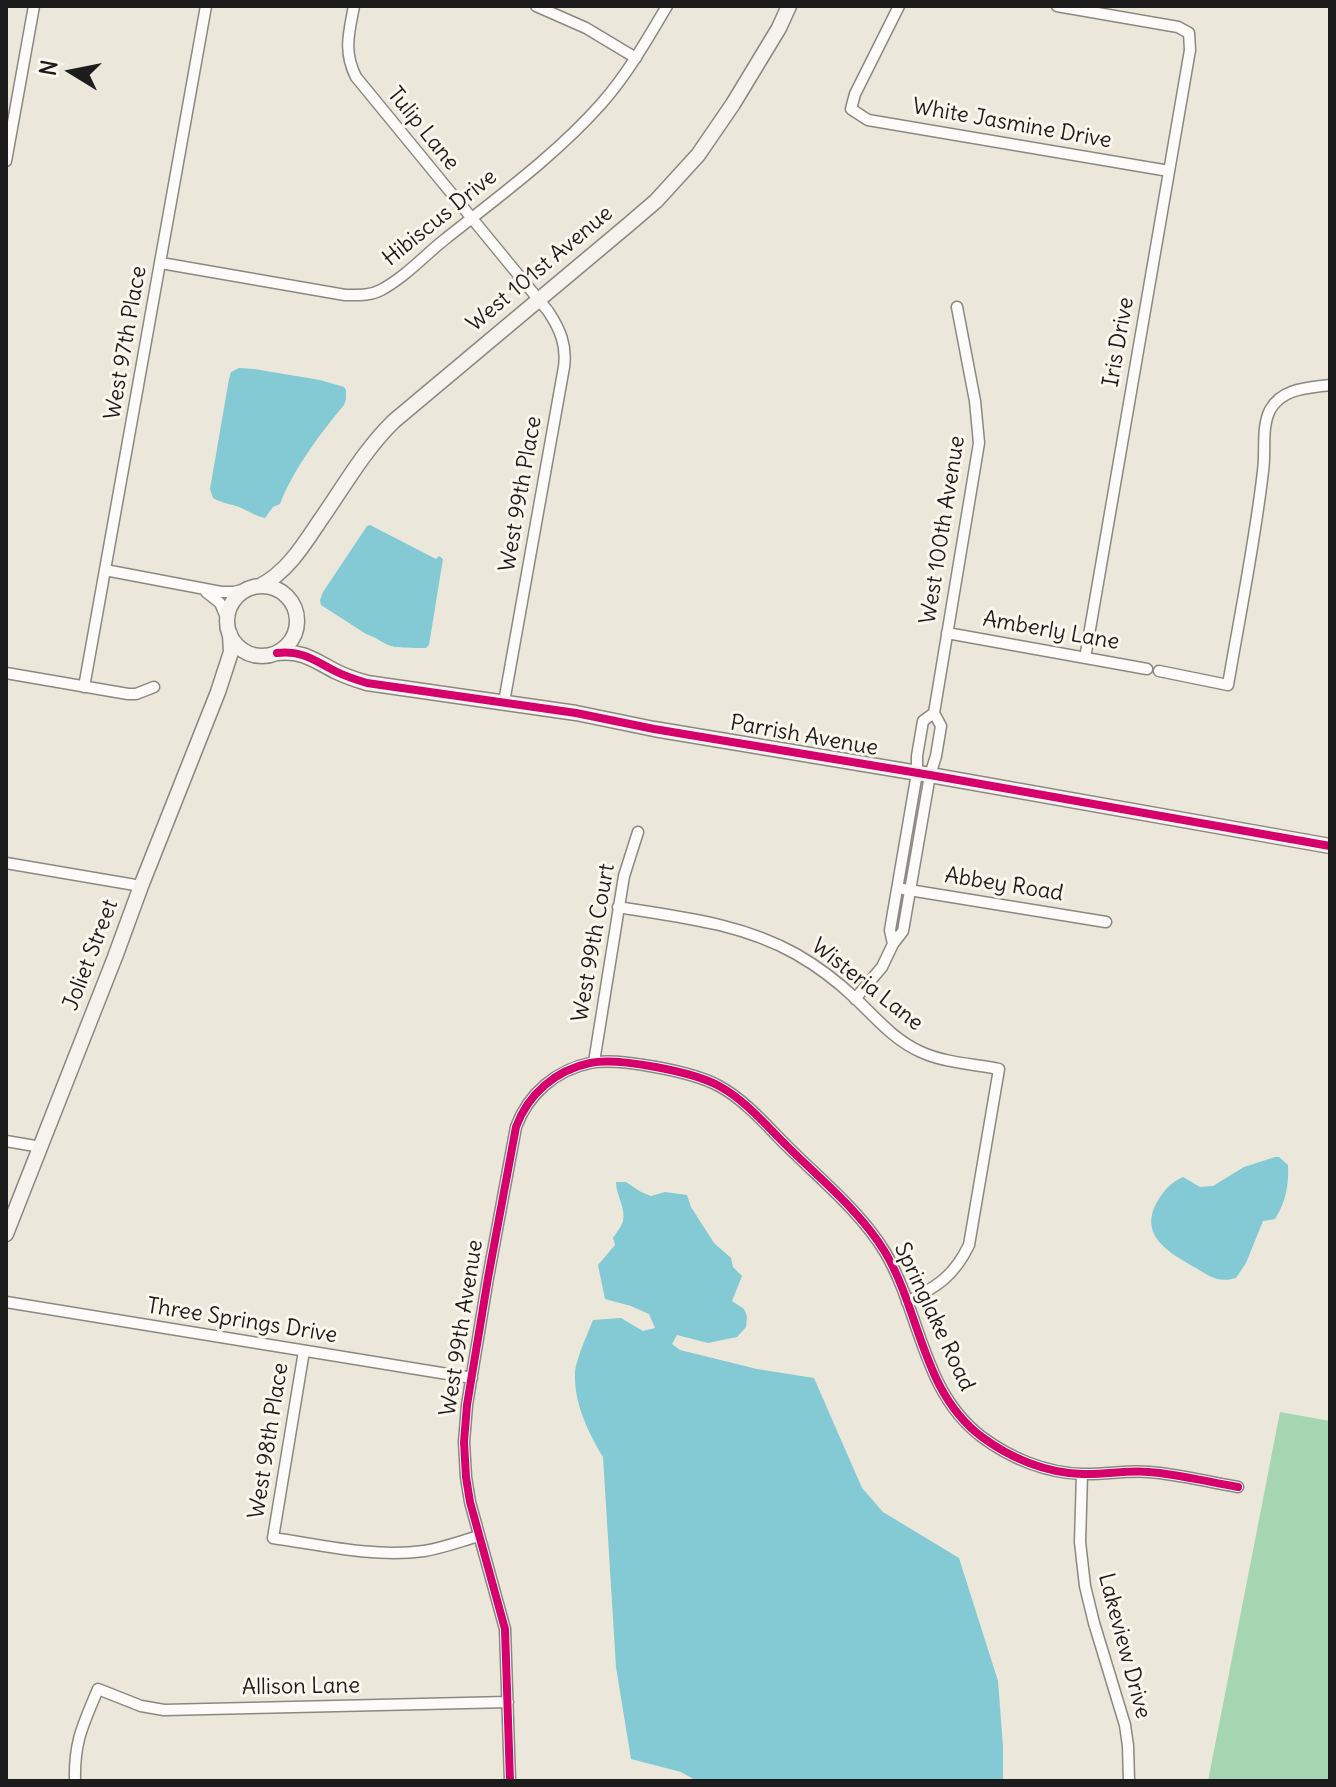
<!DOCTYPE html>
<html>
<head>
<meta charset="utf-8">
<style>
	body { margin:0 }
	#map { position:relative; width:1336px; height:1787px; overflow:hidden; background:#ebe7da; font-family:Delius,sans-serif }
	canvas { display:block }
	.frame { position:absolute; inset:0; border:8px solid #1c1c1c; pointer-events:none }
	.north { position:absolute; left:32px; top:32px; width:80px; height:80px; -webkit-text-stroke:6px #fbf7ec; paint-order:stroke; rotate:280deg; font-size:22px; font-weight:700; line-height:32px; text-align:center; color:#1c1c1c }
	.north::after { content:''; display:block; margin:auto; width:28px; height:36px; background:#1c1c1c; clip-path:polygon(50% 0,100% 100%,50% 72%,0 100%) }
</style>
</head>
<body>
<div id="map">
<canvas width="1336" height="1787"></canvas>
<div class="frame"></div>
<div class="north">N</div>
</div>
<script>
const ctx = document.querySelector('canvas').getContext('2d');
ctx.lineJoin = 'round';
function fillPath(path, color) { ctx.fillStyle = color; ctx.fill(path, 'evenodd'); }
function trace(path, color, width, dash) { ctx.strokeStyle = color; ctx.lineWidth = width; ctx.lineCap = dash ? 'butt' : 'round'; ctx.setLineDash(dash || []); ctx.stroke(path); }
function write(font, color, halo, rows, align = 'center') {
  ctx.font = font + ' Delius,sans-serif'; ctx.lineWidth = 6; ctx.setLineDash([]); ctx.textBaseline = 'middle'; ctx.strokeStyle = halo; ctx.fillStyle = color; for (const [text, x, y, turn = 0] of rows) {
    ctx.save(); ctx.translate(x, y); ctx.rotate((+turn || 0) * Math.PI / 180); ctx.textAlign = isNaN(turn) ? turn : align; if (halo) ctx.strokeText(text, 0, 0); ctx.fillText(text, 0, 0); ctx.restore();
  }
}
const green = new Path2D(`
	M1280 1412 1330 1421V1781H1208Z`);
const water = new Path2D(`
	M239 368 254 369 320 380 344 387 346 390V399L344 405C320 434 294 468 280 504L273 507 265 518C255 516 249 511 239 507 231 504 221 503 213 498L210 489 229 379 231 372Z
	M370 525 436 559 439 556 443 559 429 645 426 648C419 648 397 648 391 646 382 643 376 637 366 634L321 605 320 600 323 592 367 526Z
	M1275 1157H1279L1288 1165C1289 1184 1286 1202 1275 1219L1263 1221 1246 1263 1236 1278C1218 1283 1211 1277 1196 1268 1170 1253 1138 1236 1157 1202 1164 1190 1170 1183 1183 1177L1200 1187 1213 1186 1244 1167Z
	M616 1182H626L641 1192 651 1196 665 1192 687 1195 691 1207 714 1243 731 1258 733 1267 742 1276 732 1301 744 1309 747 1316 746 1327 737 1337 708 1343 677 1335 672 1344 680 1350 757 1369 814 1378 862 1488 883 1512 959 1558 998 1681 1003 1746V1781H697L681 1772 631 1759 616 1667 603 1457C588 1432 574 1403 575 1374 575 1361 588 1333 593 1320L621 1318 643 1331 655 1328 649 1314 631 1306 605 1299 598 1265 615 1245 613 1238C616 1233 622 1226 623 1221 626 1208 616 1195 616 1182Z`);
const street = new Path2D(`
	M354 6C349 33 343 51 356 77L548 311C560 329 567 345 564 367L504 702
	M536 6 586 28 636 58
	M899 6 855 94 851 109 868 120 1169 171
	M1057 6 1178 27 1189 33 1190 50 1085 658
	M6 161 34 6
	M161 263 345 295C357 295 370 296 381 290 404 278 424 256 444 240 498 197 556 155 602 103 628 73 647 40 667 6
	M105 570 221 592H233L248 589
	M206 592 220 603 228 622
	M947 633 1147 669
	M1159 671 1228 685C1240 614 1255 542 1263 471 1266 451 1261 428 1270 410 1282 388 1308 388 1330 385
	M6 673 128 694H136L154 687
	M84 687 206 6
	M6 863 141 886
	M903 889 1106 922
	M618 907C679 917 741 923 796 954 817 966 837 981 855 998 876 1018 894 1040 921 1052 945 1063 974 1064 999 1069L969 1245C954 1276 938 1286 907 1302
	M893 944 890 930 917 773V756L923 721 934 713
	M855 999 882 967 893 944 903 931 930 775 936 756 941 726 934 713 979 443 975 401 957 307
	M594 1062 624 876 638 832
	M6 1141 41 1147
	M6 1302 472 1378
	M304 1351 273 1538C322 1545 374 1558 424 1551 443 1548 461 1541 479 1536
	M1082 1474 1080 1542 1085 1586 1094 1623 1125 1725 1128 1746 1129 1781
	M75 1781C74 1741 83 1725 98 1689L141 1706 164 1710 508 1702
	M510 1781 505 1629 470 1502 466 1477 464 1442 467 1405 488 1278 516 1127C528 1094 556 1070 590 1063 618 1057 694 1072 719 1086 745 1100 766 1125 787 1146 820 1179 860 1211 885 1252 921 1313 922 1392 982 1437 1010 1458 1046 1473 1082 1474 1105 1475 1126 1470 1149 1472 1178 1474 1208 1482 1238 1487`);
const secondary = new Path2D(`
	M260 586C287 572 303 546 319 522 343 488 364 450 394 421L628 225 656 201 698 155 733 104 779 28 789 6
	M227 621a35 35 0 1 1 70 0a35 35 0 1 1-70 0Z
	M277 653C303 650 315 661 337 672 347 677 357 680 367 683L576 713 654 729 930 775 1330 846
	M6 1234 115 957 141 886 218 692 231 652 230 634`);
const cycleway = new Path2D(`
	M277 653C303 650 315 661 337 672 347 677 357 680 367 683L576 713 654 729 930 775 1330 846
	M510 1781 505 1629 470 1502 466 1477 464 1442 467 1405 488 1278 516 1127C528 1094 556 1070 590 1063 618 1057 694 1072 719 1086 745 1100 766 1125 787 1146 820 1179 860 1211 885 1252 921 1313 922 1392 982 1437 1010 1458 1046 1473 1082 1474 1105 1475 1126 1470 1149 1472 1178 1474 1208 1482 1238 1487`);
const streetNames = [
	["White Jasmine Drive",1012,124,10],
	["Tulip Lane",423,129,51],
	["Hibiscus Drive",440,218,-39],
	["West 101st Avenue",540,269,-40],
	["Iris Drive",1119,342,-80],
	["West 97th Place",126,343,-80],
	["West 99th Place",521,494,-80],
	["West 100th Avenue",943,530,-81],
	["Amberly Lane",1051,631,10],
	["Parrish Avenue",804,736,10],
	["Abbey Road",1004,885,9],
	["West 99th Court",594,943,-80],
	["Joliet Street",91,955,-69],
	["Wisteria Lane",867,985,38],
	["Springlake Road",934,1317,65],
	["Three Springs Drive",242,1321,9],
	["West 99th Avenue",462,1328,-81],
	["West 98th Place",269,1441,-81],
	["Lakeview Drive",1124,1646,75],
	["Allison Lane",301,1687,-1]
];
fillPath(green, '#a6d6b1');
fillPath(water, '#83cad5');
trace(street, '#8a8881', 13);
trace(secondary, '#8a8881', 17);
trace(street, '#fcfbf9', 10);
trace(secondary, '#f6f3ef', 14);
trace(cycleway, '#d6006c', 8);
write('22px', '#1c1c1c', '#fbf7ec', streetNames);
</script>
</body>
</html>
